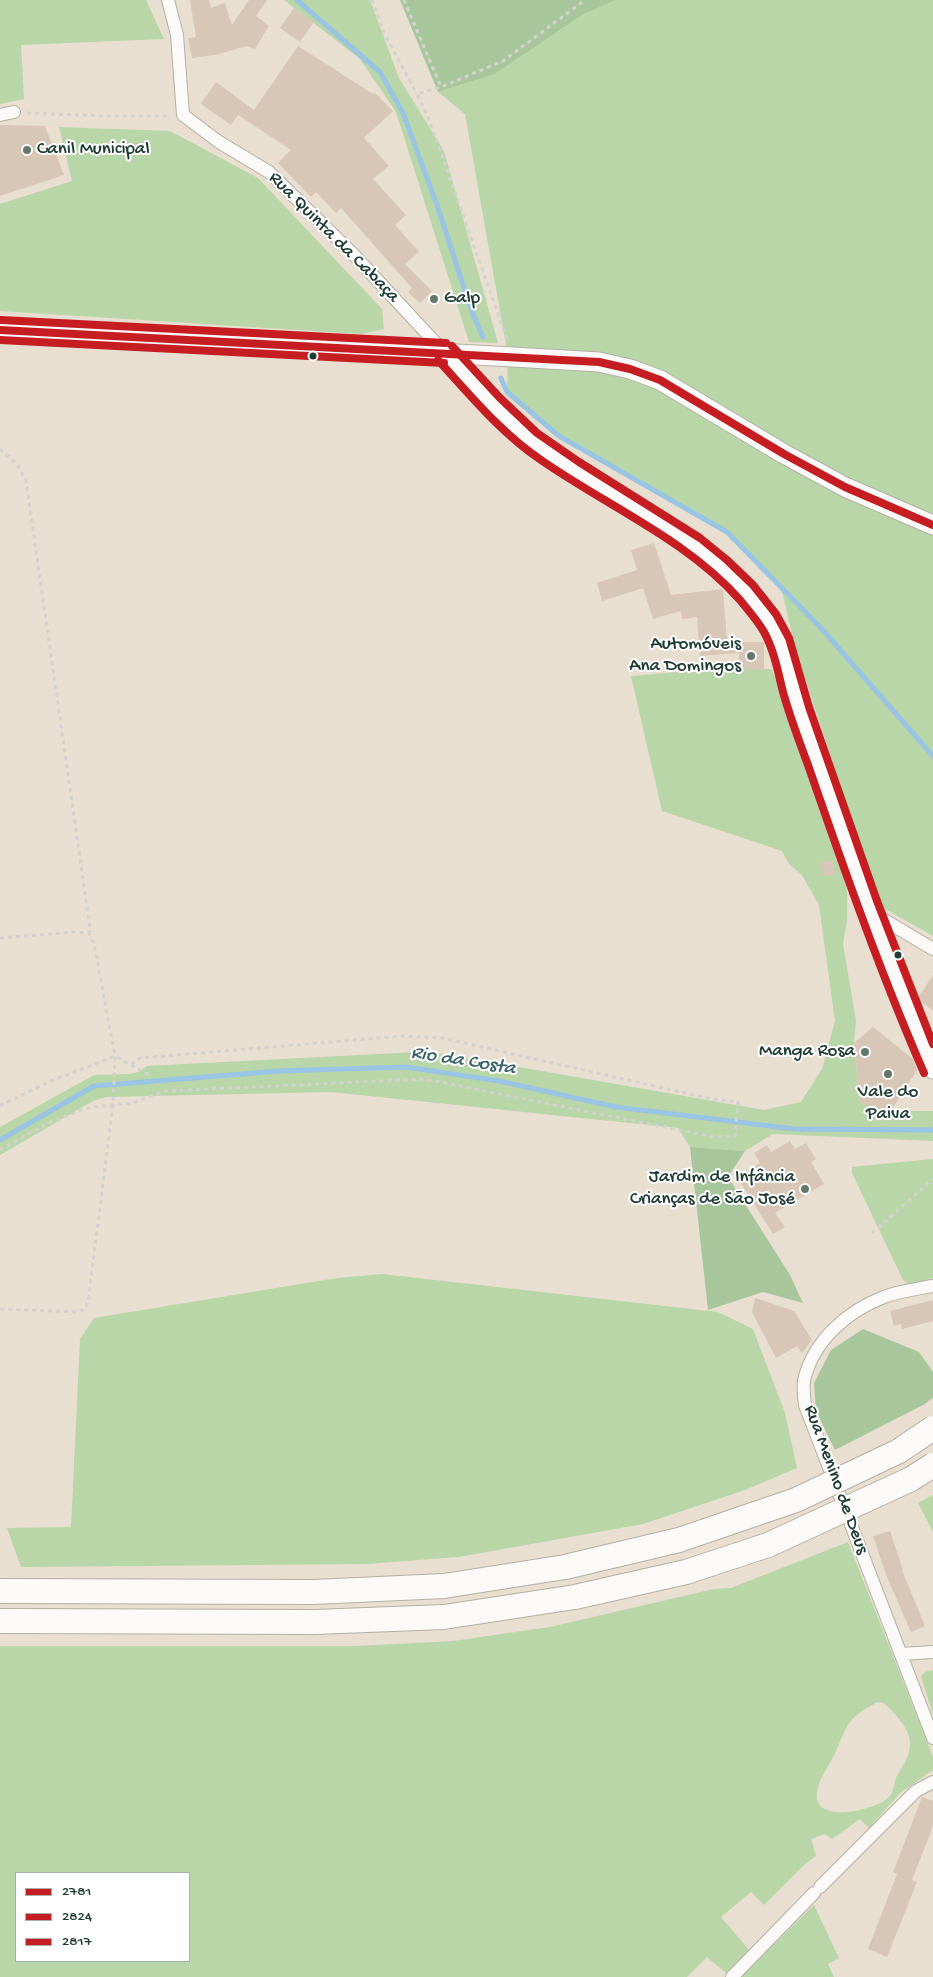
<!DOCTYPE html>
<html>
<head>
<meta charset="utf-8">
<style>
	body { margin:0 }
	#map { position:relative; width:933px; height:1977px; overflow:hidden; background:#e8dfd0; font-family:"Gochi Hand",sans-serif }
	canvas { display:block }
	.legend { position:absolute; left:15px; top:1872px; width:175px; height:90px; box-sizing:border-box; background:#fff; border:1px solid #a5b1ae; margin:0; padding:6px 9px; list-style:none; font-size:15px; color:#1f3d34 }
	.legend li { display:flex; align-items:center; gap:10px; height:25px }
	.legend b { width:25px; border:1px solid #a5b1ae }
</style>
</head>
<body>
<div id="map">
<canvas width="933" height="1977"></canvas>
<ul class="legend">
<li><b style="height:6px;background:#c61d23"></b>2781</li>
<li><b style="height:6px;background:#c61d23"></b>2824</li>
<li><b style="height:6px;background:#c61d23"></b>2817</li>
</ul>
</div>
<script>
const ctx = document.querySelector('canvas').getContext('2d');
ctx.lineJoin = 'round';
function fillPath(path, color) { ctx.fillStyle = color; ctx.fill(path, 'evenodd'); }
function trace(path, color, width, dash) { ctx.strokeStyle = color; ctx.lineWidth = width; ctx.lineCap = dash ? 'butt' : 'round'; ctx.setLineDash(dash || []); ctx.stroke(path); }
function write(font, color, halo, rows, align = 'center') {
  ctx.font = font + ' "Gochi Hand",sans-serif'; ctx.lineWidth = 4; ctx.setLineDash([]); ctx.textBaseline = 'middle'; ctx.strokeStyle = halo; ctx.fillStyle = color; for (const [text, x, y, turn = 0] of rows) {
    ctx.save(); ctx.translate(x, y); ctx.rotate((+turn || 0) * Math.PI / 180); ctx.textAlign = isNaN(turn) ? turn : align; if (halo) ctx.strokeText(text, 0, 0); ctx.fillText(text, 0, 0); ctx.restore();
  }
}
const green = new Path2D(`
	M0 0H146L164 39 21 45 24 99 0 104Z
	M284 0H370L399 78 444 151 498 343 469 342 396 112 360 59Z
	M616 0H933V936L880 906 795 647 781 587 727 532 559 436 507 392 508 356 465 114 438 92 495 74 582 15Z
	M59 127 170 131 258 178 382 309 384 329 362 334 0 311V204L72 181Z
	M739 669H771L781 688 800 752 840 865 847 890V920L843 944 856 1020 854 1043 860 1103 889 1114 909 1111H933V1141L773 1134 745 1151 690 1147 678 1128 331 1092 106 1097 93 1101 0 1155V1127L94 1075 129 1074 138 1072 147 1066 417 1052 445 1054 764 1110 801 1102 822 1069 835 1021 819 905 802 875 789 864 782 851 662 811 631 676 701 670Z
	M933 1159V1278L910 1285 903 1280 852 1173V1167Z
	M382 1274 718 1312 753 1329 785 1413 797 1468 745 1490 643 1524 459 1557 366 1564 21 1567 7 1528 71 1527 80 1339 94 1318 337 1278Z
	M933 1495V1532L918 1503Z
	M848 1542 933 1757V1770L900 1793 869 1828 860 1819 832 1839 825 1834 811 1839 816 1856 804 1865 764 1905 751 1892 721 1917 749 1950 726 1973 707 1957 687 1977H0V1646H356L453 1641 550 1627 714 1589 731 1588ZM877 1702C886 1702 889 1708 895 1714 915 1737 914 1750 898 1774 894 1780 895 1786 892 1792 888 1803 870 1807 860 1810 843 1814 810 1816 818 1787 821 1776 830 1764 835 1753 840 1744 843 1731 850 1722 857 1713 867 1708 877 1702ZM16 1873H189V1961H16Z
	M933 1670V1715L921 1676 925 1672Z
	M814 1905 839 1958 828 1964 834 1977H740Z`);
const forest = new Path2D(`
	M400 0H616L582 15 495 74 438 92Z
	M690 1147 745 1151 728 1177 790 1275 803 1303 763 1292 708 1310Z
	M863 1329 919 1352 933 1372V1398L923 1405 835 1450 816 1411 814 1383 831 1350Z`);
const stream = new Path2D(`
	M297 0 380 72 403 113 437 205 472 312 483 337
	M501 378 507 392 559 436 727 532 821 628 933 756
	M0 1140 94 1086 279 1071 406 1067 499 1081 616 1107 794 1129 933 1130`);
const building = new Path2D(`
	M190 0H209L211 8 225 3 232 25 249 0H267L256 16 269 26 255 49 247 46 215 55 192 58 188 38 196 37Z
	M294 8 314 22 300 42 280 28Z
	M298 46 373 94 375 93 393 111 364 138 389 166 373 179 406 215 395 225 419 252 405 264 432 291 420 303 408 292 412 288 341 208 336 213 316 192 311 197 278 163 291 150 238 115 231 125 201 104 216 82 254 110Z
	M0 125 45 126 64 175 0 196Z
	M654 543 671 595 723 589 727 642H764V670L739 669V653L700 656 697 617 682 619 681 611 653 619 643 588 602 601 597 583 637 570 631 550Z
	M833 861 835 875 822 876 820 862Z
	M933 975V1010L917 999Z
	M873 1027 913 1059 917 1070 889 1114 860 1103 854 1043Z
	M790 1141 795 1149 806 1143 816 1159 811 1162 824 1184 775 1213 785 1227 773 1234 737 1177 760 1163 754 1153 767 1145 771 1152Z
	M755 1298 794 1311 812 1340 802 1353 797 1346 776 1358 752 1312Z
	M933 1300V1321L902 1329 901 1324 894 1326 890 1311Z
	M890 1531 903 1570H902L925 1626 911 1632 886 1575 873 1536Z
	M922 1797 933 1801V1826L912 1880 917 1882 887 1957 868 1949 897 1874 893 1872Z`);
const path = new Path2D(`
	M372 0 384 33 417 94
	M404 0 441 87
	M27 113 105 116H170
	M507 339 429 119 417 94 441 87 503 61 585 0
	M0 449 17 464 26 481 90 928 89 933
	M0 938 74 932 89 933 94 944 115 1056 113 1104 88 1302 85 1309 78 1312 0 1309
	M0 1106 46 1083 115 1056 149 1075
	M0 1150 46 1124 79 1111 92 1107 132 1103 165 1091 425 1079 714 1137 735 1136 738 1102 712 1099 442 1038 403 1036 140 1058 132 1064
	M872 1233 933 1179`);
const street = new Path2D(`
	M168 0 177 35 183 115 219 142 269 172 354 255 445 353
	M0 115 14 112
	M869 911 933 949
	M933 1286C917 1289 899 1291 884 1297 847 1311 812 1342 804 1381 803 1388 804 1397 805 1405L933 1738
	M901 1654 933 1652
	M820 1887 916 1791 933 1782
	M732 1977 814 1893`);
const secondary = new Path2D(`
	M0 330 513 357 599 362 630 369 660 380 784 454 845 487 933 525
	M445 353C477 387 507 424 545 451 620 504 714 542 768 619 781 637 785 662 791 682 796 701 803 720 809 738 848 849 884 961 933 1069`);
const highway = new Path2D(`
	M0 1591 314 1592 444 1586 565 1567 679 1540 755 1514
	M0 1621 315 1622 444 1617 575 1597 686 1572 768 1545`);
const highwayBridge = new Path2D(`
	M755 1514 796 1500 899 1451 933 1428
	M768 1545 911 1479 933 1465`);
const bus1 = new Path2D(`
	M0 330 599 362 630 369 660 380 784 454 845 487 933 525`);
const bus2 = new Path2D(`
	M0 340 444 363
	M438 360C470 395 501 433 541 460 607 506 686 539 740 600 748 610 758 621 764 632 774 650 778 672 783 692 790 717 799 741 808 765 844 869 880 972 924 1073`);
const bus3 = new Path2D(`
	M1 320 446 343
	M452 346 500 398 537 433 579 462 700 538 727 560 753 585 776 614 789 638 809 707 877 901 933 1044`);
const markers = [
	[27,150,5,"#65766b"],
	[434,299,5,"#65766b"],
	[313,356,4.5,"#1f3d34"],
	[751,656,5,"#65766b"],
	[898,955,4.5,"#1f3d34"],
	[865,1052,5,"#65766b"],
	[888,1074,5,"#65766b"],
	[805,1189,5,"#65766b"]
];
const poiNames = [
	["Canil Municipal",37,150,"left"],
	["Galp",444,299,"left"],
	["Automóveis",741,645],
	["Ana Domingos",741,667],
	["Manga Rosa",855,1052],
	["Vale do",888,1093,"center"],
	["Paiva",888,1115,"center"],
	["Jardim de Infância",795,1178],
	["Crianças de São José",795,1200]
];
const streetNames = [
	["Rua Quinta da Cabaça",333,238,45],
	["Rua Menino de Deus",835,1480,70]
];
const waterNames = [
	["Rio da Costa",463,1062,9]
];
fillPath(green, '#b8d6a7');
fillPath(forest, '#a8c69c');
trace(stream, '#99c4e4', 5);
fillPath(building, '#d8c7b7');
trace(street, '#b3b0a5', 14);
trace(secondary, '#b3b0a5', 21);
trace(highway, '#b3b0a5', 26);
trace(path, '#d3d2ce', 3, [4, 4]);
trace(street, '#fcfaf8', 12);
trace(secondary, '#fcfaf8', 19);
trace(highway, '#fcfaf8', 24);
trace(highwayBridge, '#b3b0a5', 26, []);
trace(highwayBridge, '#fcfaf8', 24);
trace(bus1, '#c61d23', 8);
trace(bus2, '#c61d23', 8);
trace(bus3, '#c61d23', 8);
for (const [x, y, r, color] of markers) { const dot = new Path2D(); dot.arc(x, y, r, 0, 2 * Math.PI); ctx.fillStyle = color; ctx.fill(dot); trace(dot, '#fff', 2); }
write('19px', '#1f3d34', '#fff', poiNames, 'right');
write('19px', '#1f3d34', '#fff', streetNames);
write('italic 20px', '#39626b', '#fff', waterNames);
</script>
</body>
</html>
